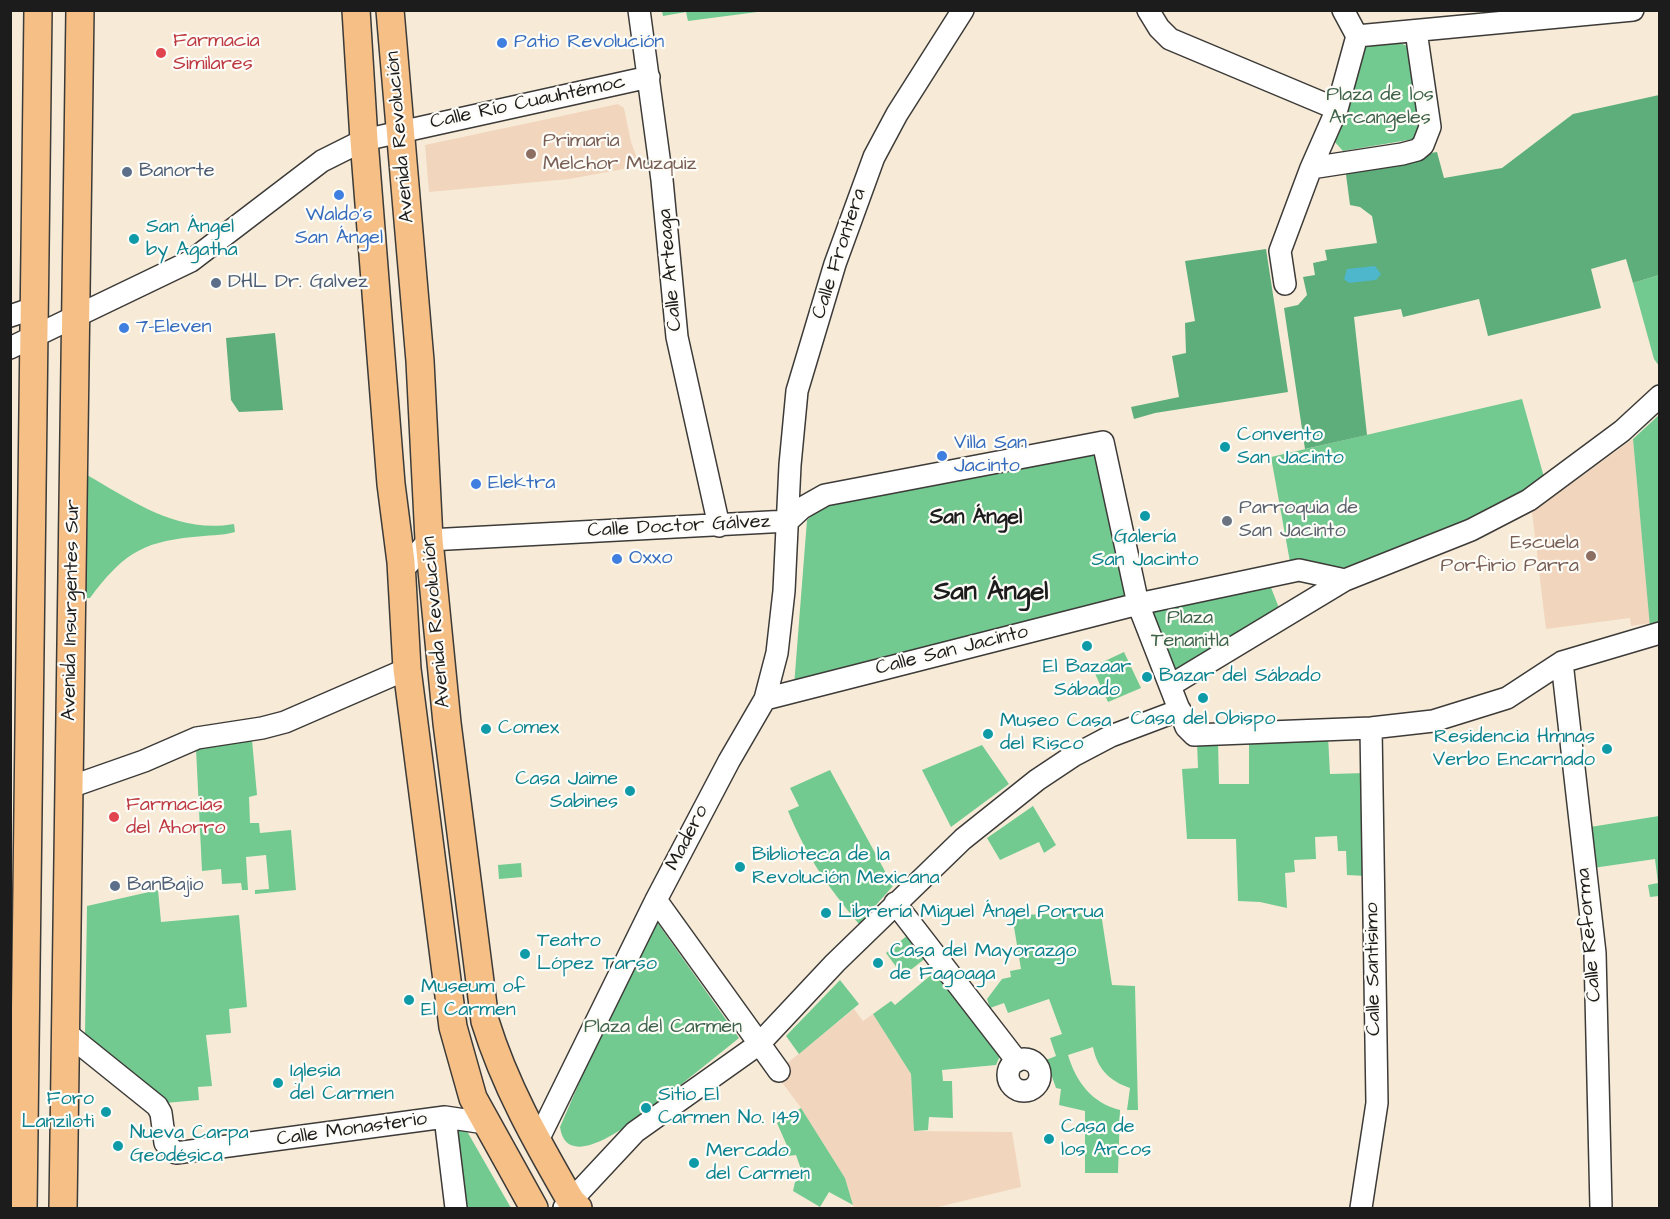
<!DOCTYPE html>
<html>
<head>
<meta charset="utf-8">
<style>
	body { margin:0 }
	#map { position:relative; width:1670px; height:1219px; overflow:hidden; background:#f7ebd8; font-family:"Architects Daughter",sans-serif }
	canvas { display:block }
	.frame { position:absolute; inset:0; border:12px solid #1c1c1c; pointer-events:none }
</style>
</head>
<body>
<div id="map">
<canvas width="1670" height="1219"></canvas>
<div class="frame"></div>
</div>
<script>
const ctx = document.querySelector('canvas').getContext('2d');
ctx.lineJoin = 'round';
function fillPath(path, color) { ctx.fillStyle = color; ctx.fill(path, 'evenodd'); }
function trace(path, color, width, dash) { ctx.strokeStyle = color; ctx.lineWidth = width; ctx.lineCap = dash ? 'butt' : 'round'; ctx.setLineDash(dash || []); ctx.stroke(path); }
function write(font, color, halo, rows, align = 'center') {
  ctx.font = font + ' "Architects Daughter",sans-serif'; ctx.lineWidth = 4.5; ctx.setLineDash([]); ctx.textBaseline = 'middle'; ctx.strokeStyle = halo; ctx.fillStyle = color; for (const [text, x, y, turn = 0] of rows) {
    ctx.save(); ctx.translate(x, y); ctx.rotate((+turn || 0) * Math.PI / 180); ctx.textAlign = isNaN(turn) ? turn : align; if (halo) ctx.strokeText(text, 0, 0); ctx.fillText(text, 0, 0); ctx.restore();
  }
}
const built = new Path2D(`
	M618 104 624 108 631 142 640 166 569 179 429 192 425 145Z
	M1633 439 1650 623 1631 626 1630 618 1546 629 1532 512Z
	M854 1009 863 1021 873 1014 911 1074 915 1131 1012 1132 1021 1187 934 1208H854L845 1178 801 1108 775 1073Z`);
const green = new Path2D(`
	M662 11V10L765 11 688 21 686 12 663 16Z
	M1398 42 1407 46 1411 56 1420 138 1343 151 1334 141 1360 48Z
	M1659 275V366L1654 359 1633 283Z
	M1522 399 1544 477 1524 492 1472 521 1348 568 1290 562 1271 457Z
	M1659 415 1660 625 1650 627 1633 439Z
	M1099 451 1132 598 794 686 807 520 824 505Z
	M87 475C133 501 177 534 234 524L235 532C221 536 208 535 193 537 139 542 121 557 90 598H81Z
	M1270 585 1279 608 1175 674 1151 607Z
	M1124 652 1141 688 1108 702 1092 667Z
	M1328 736 1330 774 1366 773 1367 876 1347 875 1346 851H1338L1337 836 1315 837 1316 859 1294 860 1295 872 1285 873 1287 908 1260 902 1238 901 1236 839H1187L1182 769 1198 768 1197 742 1218 741 1219 784H1249V739Z
	M252 740 257 795 249 797 250 823H259L260 833 291 830 296 890 255 894V890L269 889 266 855 246 857 248 890H242L241 883 222 884 221 869 202 871 196 749Z
	M982 745 1009 784 951 827 922 770Z
	M830 770 893 886 859 924C826 884 808 859 788 811L799 806 790 788Z
	M1033 806 1056 845 1044 853 1039 842 1000 860 987 838Z
	M1659 816V896L1650 897 1648 885 1658 883 1655 859 1593 868 1590 827Z
	M521 863 522 877 499 879 498 865Z
	M158 890 161 922 239 915 247 1007 229 1009 231 1033 206 1035 212 1086 198 1087 199 1100 165 1103 85 1034 87 906Z
	M1101 913 1112 985 1135 986 1138 1110H1127L1130 1088C1109 1081 1097 1068 1093 1047L1068 1055C1076 1082 1092 1103 1120 1110L1118 1173H1085V1111L1059 1105 1061 1089 1056 1088 1046 1060 1056 1056 1050 1038 1062 1034 1049 999 1008 1013 1004 1003 990 1008 987 999 1002 979 1011 977 1010 971 1021 969 1012 915Z
	M652 915 739 1038C719 1054 698 1071 678 1087 660 1100 568 1184 560 1127Z
	M909 934 927 957 903 976 886 953Z
	M937 970 1002 1051 996 1065 942 1070 943 1081H952L953 1118 929 1117 928 1130 914 1131 911 1074 873 1014 891 1001 895 1005Z
	M840 980 859 1004 799 1054 786 1036Z
	M801 1108 845 1178 853 1205 829 1192 820 1207 793 1191 795 1182 804 1178 796 1155 780 1157 778 1152 788 1148 777 1123Z
	M456 1129H465L468 1133 511 1208H468L451 1140Z`);
const forest = new Path2D(`
	M1659 95V275L1633 283 1626 259 1591 269 1601 308 1488 336 1479 299 1403 317 1401 309 1354 317 1367 435 1305 449 1284 308 1298 305 1307 295 1303 277 1315 275 1313 263 1327 260 1325 250 1377 243 1372 216 1360 207 1350 205 1345 167 1437 152 1444 178 1502 168 1573 114Z
	M1266 249 1288 392 1155 413 1134 419 1131 407 1179 397 1172 356 1186 353 1185 323 1195 321 1185 261Z
	M275 333 283 410 239 412 231 400 226 338Z`);
const water = new Path2D(`
	M1375 266 1381 274 1376 280 1349 283 1344 279 1347 269Z`);
const minor = new Path2D(`
	M639 10 662 180 677 337 719 526
	M1148 10 1159 28 1170 39 1337 109
	M1357 36 1633 10
	M1311 168 1402 154 1417 150 1423 145 1430 127 1416 31
	M1285 284 1280 251 1311 168 1337 109 1357 36 1343 10
	M10 316 34 308
	M10 348 191 261 322 161 364 140 649 77
	M401 572 429 540 788 521 802 508 825 495 1103 442 1138 604 1186 727 1194 735 1371 728 1433 721 1507 698 1562 662 1660 633
	M1562 662 1595 953 1601 1208
	M1171 685 1345 580 1471 530 1529 500 1622 431 1660 396
	M765 699 1138 604 1299 570 1345 580
	M70 787 144 761 197 738 262 728 285 722 407 669
	M656 900 779 1071
	M895 903 1017 1061
	M65 1032 157 1106 161 1113 165 1143 176 1153 445 1117 485 1123
	M1008 1075a16 16 0 1 1 32 0a16 16 0 1 1-32 0Z
	M445 1117 456 1208
	M537 1142 656 900 729 761 765 699 777 653 784 591 790 465 797 391 835 264 874 157 897 114 963 10
	M564 1208 635 1132 759 1044 835 963 963 839 1037 780 1073 756 1111 736 1180 710
	M1361 1208 1377 1103 1371 728`);
const major = new Path2D(`
	M356 10 364 140 391 484 401 562 407 669 453 1027 473 1098 534 1208
	M390 10 420 361 429 540 447 723 485 1021C505 1086 537 1142 571 1201L578 1208
	M23 1208 38 10
	M63 1208 80 10`);
const markers = [
	[502,43,6,"#3f7fe0"],
	[161,53,6,"#e0444e"],
	[531,154,6,"#8d6e63"],
	[127,172,6,"#5c6f8a"],
	[339,195,6,"#3f7fe0"],
	[134,239,6,"#0f9aa8"],
	[216,283,6,"#5c6f8a"],
	[124,328,6,"#3f7fe0"],
	[1225,447,6,"#0f9aa8"],
	[942,456,6,"#3f7fe0"],
	[476,484,6,"#3f7fe0"],
	[1145,516,6,"#0f9aa8"],
	[1227,521,6,"#6b7280"],
	[1591,556,6,"#8d6e63"],
	[617,559,6,"#3f7fe0"],
	[1087,646,6,"#0f9aa8"],
	[1147,677,6,"#0f9aa8"],
	[1203,698,6,"#0f9aa8"],
	[486,729,6,"#0f9aa8"],
	[988,734,6,"#0f9aa8"],
	[1607,749,6,"#0f9aa8"],
	[630,791,6,"#0f9aa8"],
	[114,817,6,"#e0444e"],
	[740,867,6,"#0f9aa8"],
	[115,886,6,"#5c6f8a"],
	[826,913,6,"#0f9aa8"],
	[525,954,6,"#0f9aa8"],
	[878,963,6,"#0f9aa8"],
	[409,1000,6,"#0f9aa8"],
	[278,1083,6,"#0f9aa8"],
	[646,1108,6,"#0f9aa8"],
	[106,1112,6,"#0f9aa8"],
	[1049,1139,6,"#0f9aa8"],
	[118,1146,6,"#0f9aa8"],
	[694,1163,6,"#0f9aa8"]
];
const healthNames = [
	["Farmacia",173,42],
	["Similares",173,65],
	["Farmacias",126,806],
	["del Ahorro",126,829]
];
const shopNames = [
	["Patio Revolución",514,43],
	["Waldo's",339,216,"center"],
	["San Ángel",339,239,"center"],
	["7-Eleven",136,328],
	["Villa San",954,444],
	["Jacinto",954,467],
	["Elektra",488,484],
	["Oxxo",629,559]
];
const parkNames = [
	["Plaza de los",1380,96],
	["Arcangeles",1380,119],
	["Plaza",1190,619],
	["Tenanitla",1190,642],
	["Plaza del Carmen",663,1028]
];
const streetNames = [
	["Calle Río Cuauhtémoc",528,103,-12],
	["Avenida Revolución",401,137,-95],
	["Calle Frontera",840,254,-72],
	["Calle Arteaga",671,270,-95],
	["Calle Doctor Gálvez",679,527,-3],
	["Avenida Insurgentes Sur",72,610,-89],
	["Avenida Revolución",437,622,-95],
	["Calle San Jacinto",952,651,-14],
	["Madero",688,838,-63],
	["Calle Reforma",1590,935,-95],
	["Calle Santisimo",1374,969,-91],
	["Calle Monasterio",352,1130,-8]
];
const educationNames = [
	["Primaria",543,142],
	["Melchor Muzquiz",543,165],
	["Escuela",1579,544,"right"],
	["Porfirio Parra",1579,567,"right"]
];
const serviceNames = [
	["Banorte",139,172],
	["DHL Dr. Galvez",228,283],
	["BanBajio",127,886]
];
const cultureNames = [
	["San Ángel",146,228],
	["by Agatha",146,251],
	["Convento",1237,436],
	["San Jacinto",1237,459],
	["Galería",1145,538,"center"],
	["San Jacinto",1145,561,"center"],
	["El Bazaar",1087,668,"center"],
	["Sábado",1087,691,"center"],
	["Bazar del Sábado",1159,677],
	["Casa del Obispo",1203,720,"center"],
	["Museo Casa",1000,722],
	["del Risco",1000,745],
	["Comex",498,729],
	["Residencia Hmnas",1595,738,"right"],
	["Verbo Encarnado",1595,761,"right"],
	["Casa Jaime",618,780,"right"],
	["Sabines",618,803,"right"],
	["Biblioteca de la",752,856],
	["Revolución Mexicana",752,879],
	["Librería Miguel Ángel Porrua",838,913],
	["Teatro",537,942],
	["López Tarso",537,965],
	["Casa del Mayorazgo",890,952],
	["de Fagoaga",890,975],
	["Museum of",421,988],
	["El Carmen",421,1011],
	["Iglesia",290,1072],
	["del Carmen",290,1095],
	["Sitio El",658,1096],
	["Carmen No. 149",658,1119],
	["Foro",94,1100,"right"],
	["Lanziloti",94,1123,"right"],
	["Casa de",1061,1128],
	["los Arcos",1061,1151],
	["Nueva Carpa",130,1134],
	["Geodésica",130,1157],
	["Mercado",706,1152],
	["del Carmen",706,1175]
];
const worshipNames = [
	["Parroquia de",1239,509],
	["San Jacinto",1239,532]
];
const neighbourhoodNames = [
	["San Ángel",976,519]
];
const districtNames = [
	["San Ángel",991,594]
];
fillPath(built, '#f1d5bd');
fillPath(green, '#72ca90');
fillPath(forest, '#5dae7a');
fillPath(water, '#4eb7cc');
trace(minor, '#3d3b38', 24);
trace(major, '#3d3b38', 30);
trace(minor, '#fff', 21);
trace(major, '#f5bf86', 27);
for (const [x, y, r, color] of markers) { const dot = new Path2D(); dot.arc(x, y, r, 0, 2 * Math.PI); ctx.fillStyle = color; ctx.fill(dot); trace(dot, '#fdfcf7', 2); }
write('20px', '#be3a42', '#fdfcf7', healthNames, 'left');
write('20px', '#366cbe', '#fdfcf7', shopNames, 'left');
write('20px', '#3e624a', '#fdfcf7', parkNames);
write('20px', '#1c1c1c', '#fdfcf7', streetNames);
write('20px', '#785e54', '#fdfcf7', educationNames, 'left');
write('20px', '#4e5e75', '#fdfcf7', serviceNames, 'left');
write('20px', '#0d838f', '#fdfcf7', cultureNames, 'left');
write('20px', '#5b616d', '#fdfcf7', worshipNames, 'left');
write('bold 21px', '#1c1c1c', '#fdfcf7', neighbourhoodNames);
write('bold 26px', '#1c1c1c', '#fdfcf7', districtNames);
</script>
</body>
</html>
